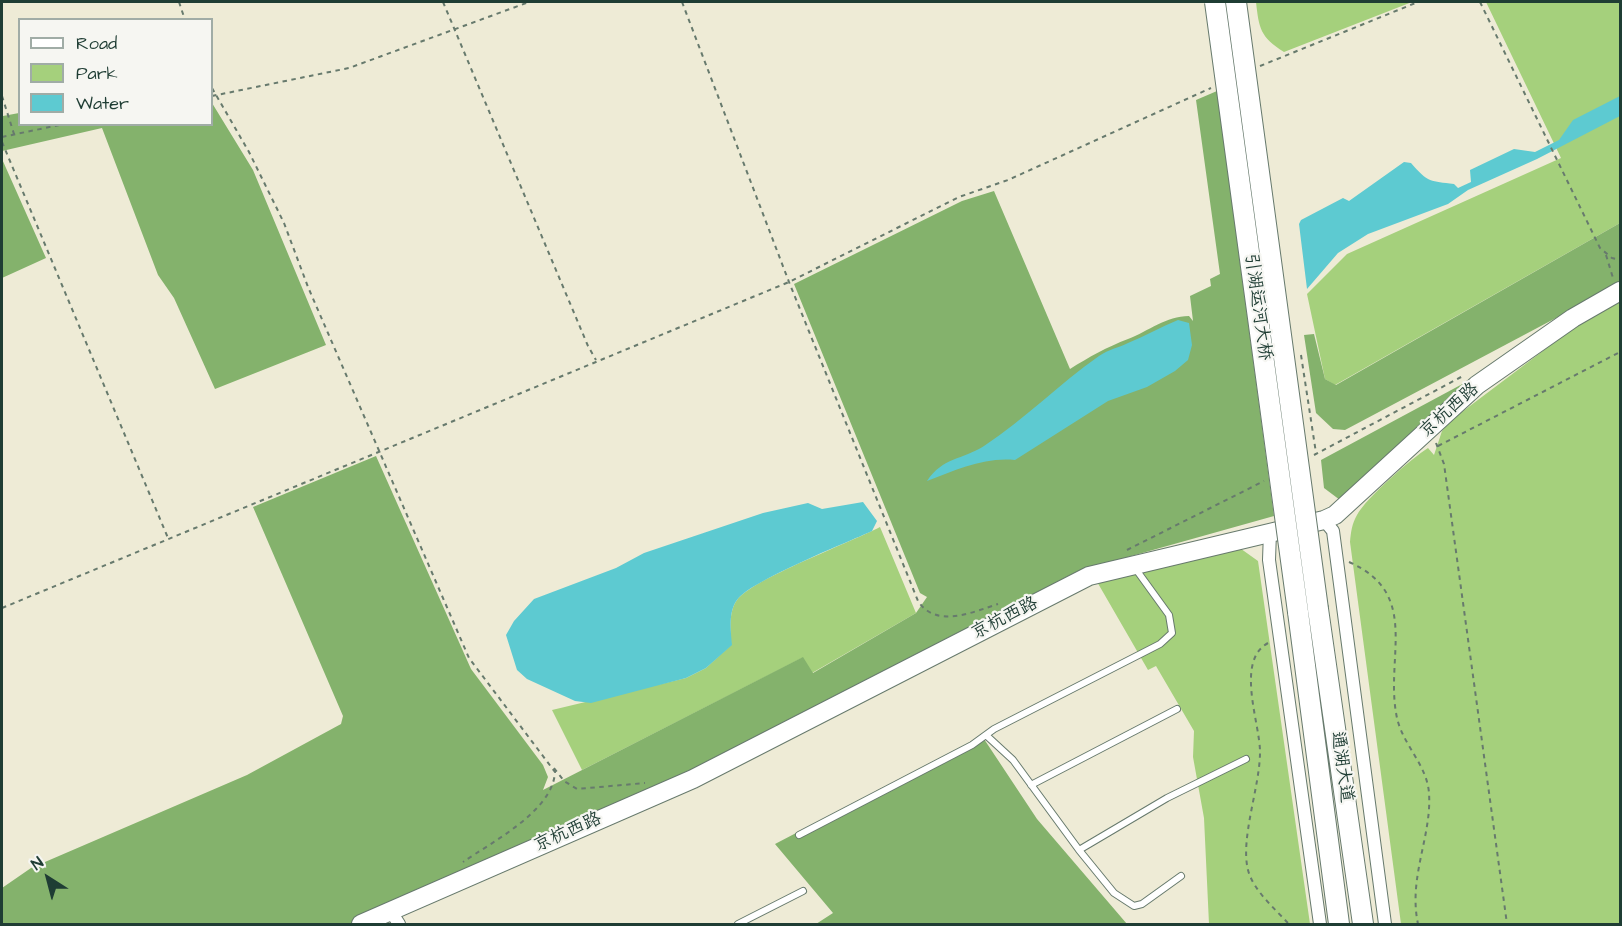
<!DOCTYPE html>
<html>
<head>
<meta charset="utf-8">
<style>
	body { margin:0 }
	#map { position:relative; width:1622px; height:926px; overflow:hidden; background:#eeebd6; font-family:"Architects Daughter",sans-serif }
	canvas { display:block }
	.frame { position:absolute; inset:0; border:3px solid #1f3d34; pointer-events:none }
	.legend { position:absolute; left:18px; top:18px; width:195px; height:108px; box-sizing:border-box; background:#f6f6f2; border:2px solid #a0aca6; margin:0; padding:8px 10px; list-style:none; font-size:18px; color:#1f3d34 }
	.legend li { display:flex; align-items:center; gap:12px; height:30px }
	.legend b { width:30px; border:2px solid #a0aca6 }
	.north { position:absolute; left:18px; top:848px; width:60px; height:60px; -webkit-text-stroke:4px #f6f6f2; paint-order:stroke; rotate:324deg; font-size:16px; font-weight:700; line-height:24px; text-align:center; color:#1f3d34 }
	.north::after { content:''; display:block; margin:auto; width:21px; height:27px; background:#1f3d34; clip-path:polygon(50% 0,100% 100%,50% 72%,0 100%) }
</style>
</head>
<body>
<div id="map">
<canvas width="1622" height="926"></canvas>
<div class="frame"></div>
<ul class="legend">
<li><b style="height:8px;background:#fff"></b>Road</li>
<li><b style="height:16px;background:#a5d07c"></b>Park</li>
<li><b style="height:16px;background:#5dcad1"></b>Water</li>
</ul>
<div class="north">N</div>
</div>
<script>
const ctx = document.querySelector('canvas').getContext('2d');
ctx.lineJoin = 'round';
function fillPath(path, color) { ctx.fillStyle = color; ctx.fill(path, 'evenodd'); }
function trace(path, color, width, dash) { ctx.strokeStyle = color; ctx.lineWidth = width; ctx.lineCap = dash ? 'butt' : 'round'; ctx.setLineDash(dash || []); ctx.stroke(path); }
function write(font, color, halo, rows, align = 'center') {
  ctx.font = font + ' "Architects Daughter","LXGW WenKai TC",sans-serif'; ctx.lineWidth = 4.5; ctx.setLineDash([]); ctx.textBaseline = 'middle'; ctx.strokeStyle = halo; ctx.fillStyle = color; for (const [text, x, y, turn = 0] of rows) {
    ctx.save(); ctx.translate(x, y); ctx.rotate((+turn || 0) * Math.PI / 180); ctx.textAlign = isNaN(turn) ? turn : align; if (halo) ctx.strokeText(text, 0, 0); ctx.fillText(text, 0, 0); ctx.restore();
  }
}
const green = new Path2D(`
	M1256 2H1412L1284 52C1260 37 1259 28 1256 2Z
	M1486 2H1620V223L1335 385 1325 379 1307 294 1347 254 1561 158Z
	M1620 302V924H1401L1350 542C1351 531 1352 524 1357 515 1366 498 1412 458 1428 448L1434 455 1442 431 1450 421 1572 329Z
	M880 527 916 613 812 673 802 658 582 770 552 710 686 678 706 668 731 645C731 631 728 612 737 600 752 579 852 542 880 527Z
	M1237 546 1258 561 1310 924H1209L1204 818 1193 757 1194 731 1156 666 1148 670 1096 580Z`);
const forest = new Path2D(`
	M1217 91 1274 516 1078 571 692 769 354 924H2V888L31 868 247 775 341 724 343 716 253 507 376 456 471 669 543 765 548 777 543 790 803 657 813 673 916 613 927 597 920 593 794 284 962 201 994 191 1070 369C1089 357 1107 347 1128 339 1149 331 1166 316 1189 316L1193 321 1190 296 1211 286 1210 279 1220 274 1196 100Z
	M212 103 253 170 326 345 215 389 174 298 158 275 102 128 2 151V111L3 116 19 113 20 124H212Z
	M2 159 46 258 2 278Z
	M1620 223V284L1345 430 1333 429 1316 413 1304 335 1314 334 1325 379 1336 385Z
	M1481 374 1340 500 1324 488 1321 460Z
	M982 736 1037 819 1127 924H816L833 913 775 844Z`);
const water = new Path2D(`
	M1620 96V116L1537 159 1468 190 1448 204 1368 234 1338 253 1307 289 1299 224 1301 220 1343 198 1349 201 1404 162 1411 163C1428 183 1431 181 1454 184L1458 188 1471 182 1470 170 1514 149 1535 152 1559 140 1573 120Z
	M1178 320 1189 323 1192 345 1188 360 1175 371 1147 387 1108 401 1015 460C984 457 956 470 927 481 943 457 962 460 984 446 1025 419 1059 384 1099 356 1109 349 1118 348 1128 343 1145 336 1161 327 1178 320Z
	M863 502 877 521 872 531C846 543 750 581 737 600 728 612 731 631 732 645L706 668 686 678 591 703 575 701 527 679 517 670 506 635 514 621 534 599 616 568 644 553 763 513 808 503 822 509Z`);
const path = new Path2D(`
	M179 2 185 20
	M443 2 588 346 596 360
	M682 2 789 282 918 601C936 629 973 612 998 604
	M1480 2 1600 248 1612 258 1620 260
	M1260 66 1418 2
	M212 88 249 152 284 223 308 287 469 658 555 772C553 811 492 842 463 862
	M2 96 14 134
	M212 96 349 68 529 2
	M2 137 64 124
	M2 142 168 538
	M1606 255 1613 278
	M1301 355 1316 453
	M1436 443 1444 464 1507 924
	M1438 446 1620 352
	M1314 455 1463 376
	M1127 550 1264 481
	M1349 562C1422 594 1384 658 1397 718 1403 745 1427 765 1429 793 1432 836 1408 877 1418 924
	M2 608 789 282 959 197 1008 180 1211 88
	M1268 643C1235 661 1260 723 1260 752 1260 787 1240 838 1248 870 1253 890 1275 909 1289 924
	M554 768 564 781 577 789 645 783`);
const lane = new Path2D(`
	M987 736 1013 760 1079 850 1167 798 1246 759
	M1031 785 1177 709
	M799 835 972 745 994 729 1160 644 1172 633 1169 615 1135 568
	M1079 850 1114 893 1134 906 1142 904 1181 876
	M738 924 803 891`);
const street = new Path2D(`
	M1324 520 1333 531 1385 924
	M1270 532 1269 560 1320 924
	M390 910 399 924`);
const secondary = new Path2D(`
	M361 924 693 779 1089 576 1324 520 1335 515 1477 385 1573 318 1620 291`);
const primary = new Path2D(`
	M1318 609 1363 924
	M1298 612 1339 924`);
const primaryBridge = new Path2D(`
	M1215 2 1298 612
	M1236 2 1318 609`);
const streetNames = [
	["引湖运河大桥",1257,307,82],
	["京杭西路",1450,411,-42],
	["京杭西路",1005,619,-27],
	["通湖大道",1341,767,82],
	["京杭西路",568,833,-24]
];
fillPath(green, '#a5d07c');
fillPath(forest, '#84b26c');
fillPath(water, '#5dcad1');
trace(lane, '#677a6d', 8);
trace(street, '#677a6d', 14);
trace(secondary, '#677a6d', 20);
trace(primary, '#677a6d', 22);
trace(path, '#677a6d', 2, [4.5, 4.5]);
trace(lane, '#fff', 6);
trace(street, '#fff', 12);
trace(secondary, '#fff', 18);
trace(primary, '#fff', 20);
trace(primaryBridge, '#677a6d', 22, []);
trace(primaryBridge, '#fff', 20);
write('18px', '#1f3d34', '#f6f6f2', streetNames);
</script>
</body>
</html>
